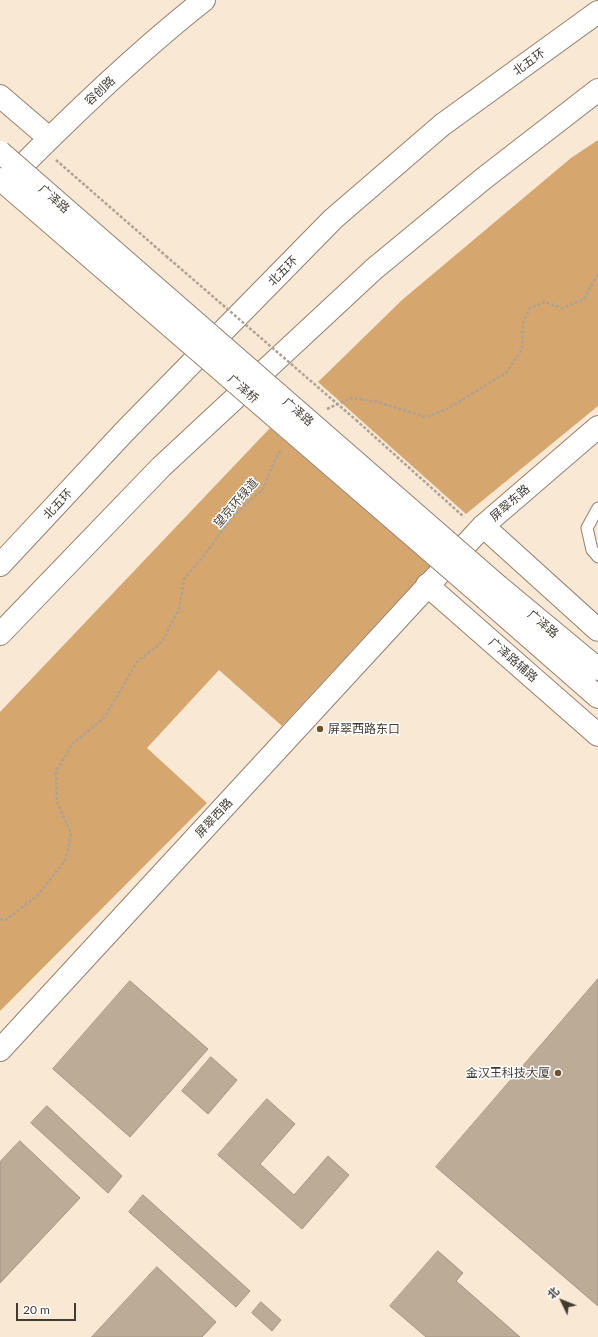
<!DOCTYPE html>
<html>
<head>
<meta charset="utf-8">
<style>
	body { margin:0 }
	#map { position:relative; width:598px; height:1337px; overflow:hidden; background:#f9e8d3; font-family:Lato,"Noto Sans SC",sans-serif }
	canvas { display:block }
	.north { position:absolute; left:542px; top:1281px; width:40px; height:40px; -webkit-text-stroke:3px #fff; paint-order:stroke; rotate:313deg; font-size:11px; font-weight:700; line-height:16px; text-align:center; color:#413b33 }
	.north::after { content:''; display:block; margin:auto; width:14px; height:18px; background:#413b33; clip-path:polygon(50% 0,100% 100%,50% 72%,0 100%) }
	.scale { position:absolute; left:16px; top:1303px; width:60px; height:18px; box-sizing:border-box; border:2px solid #413b33; border-top:0; padding-left:5px; font-size:12px; line-height:14px; white-space:nowrap; color:#413b33; -webkit-text-stroke:3px #fff; paint-order:stroke }
</style>
</head>
<body>
<div id="map">
<canvas width="598" height="1337"></canvas>
<div class="north">北</div>
<div class="scale">20 m</div>
</div>
<script>
const ctx = document.querySelector('canvas').getContext('2d');
ctx.lineJoin = 'round';
function fillPath(path, color) { ctx.fillStyle = color; ctx.fill(path, 'evenodd'); }
function trace(path, color, width, dash) { ctx.strokeStyle = color; ctx.lineWidth = width; ctx.lineCap = dash ? 'butt' : 'round'; ctx.setLineDash(dash || []); ctx.stroke(path); }
function write(font, color, halo, rows, align = 'center') {
  ctx.font = font + ' Lato,"Noto Sans SC",sans-serif'; ctx.lineWidth = 3; ctx.setLineDash([]); ctx.textBaseline = 'middle'; ctx.strokeStyle = halo; ctx.fillStyle = color; for (const [text, x, y, turn = 0] of rows) {
    ctx.save(); ctx.translate(x, y); ctx.rotate((+turn || 0) * Math.PI / 180); ctx.textAlign = isNaN(turn) ? turn : align; if (halo) ctx.strokeText(text, 0, 0); ctx.fillText(text, 0, 0); ctx.restore();
  }
}
const forest = new Path2D(`
	M598 140V406L466 514 318 382 402 300 571 158Z
	M270 428 430 566 282 726 219 670 147 748 207 803 0 1011V712Z`);
const building = new Path2D(`
	M598 979V1306L436 1167Z
	M130 981 208 1049 130 1137 53 1069Z
	M211 1057 237 1080 208 1114 182 1091Z
	M267 1099 295 1124 260 1164 294 1195 328 1156 349 1175 302 1229 218 1155Z
	M47 1106 122 1176 108 1193 31 1123Z
	M20 1141 80 1198 0 1283V1162Z
	M143 1195 250 1291 236 1307 129 1212Z
	M438 1251 463 1273 456 1281 520 1337H426L390 1306Z
	M157 1267 216 1322 202 1337H92Z
	M261 1302 281 1320 272 1331 252 1313Z`);
const path = new Path2D(`
	M56 160 166 256
	M327 409 351 398 374 401 426 417 447 409 506 373 522 349 523 323 530 308 545 302 562 308 584 299 598 273
	M356 420 464 517
	M0 919 6 920 38 895 66 859 71 833 57 802 56 771 73 743 104 718 137 662 162 642 179 609 184 579 206 553 232 517 263 489 276 457 281 450`);
const lane = new Path2D(`
	M598 508 587 528 592 550 598 557`);
const street = new Path2D(`
	M0 96 49 138
	M483 526 598 630
	M427 585 598 735`);
const secondary = new Path2D(`
	M6 182C69 118 134 55 204 0
	M498 586 598 669
	M486 599 598 697
	M0 1050 483 526 598 427`);
const highway = new Path2D(`
	M0 565 125 431 333 219 442 125 598 12
	M0 634 161 467 374 269 483 179 598 90`);
const pathBridge = new Path2D(`
	M166 256 356 420`);
const secondaryBridge = new Path2D(`
	M0 152 498 586
	M0 179 486 599`);
const markers = [
	[320,729,4,"#725128"],
	[558,1073,4,"#725128"]
];
const streetNames = [
	["北五环",529,62,-36],
	["容创路",100,91,-43],
	["广泽路",54,199,41],
	["北五环",283,271,-45],
	["广泽桥",243,389,41],
	["广泽路",298,412,41],
	["望京环绿道",236,503,-49],
	["屏翠东路",510,503,-41],
	["北五环",58,504,-47],
	["广泽路",543,624,40],
	["广泽路辅路",513,660,41],
	["屏翠西路",214,818,-47]
];
const poiNames = [
	["屏翠西路东口",328,729],
	["金汉王科技大厦",550,1073,"right"]
];
fillPath(forest, '#d5a76f');
fillPath(building, '#bbab97');
trace(building, '#a49481', 1);
trace(lane, '#91816f', 13);
trace(street, '#91816f', 24);
trace(secondary, '#91816f', 24);
trace(highway, '#91816f', 24);
trace(path, '#aea292', 2.5, [3, 2]);
trace(lane, '#fff', 11);
trace(street, '#fff', 22);
trace(secondary, '#fff', 22);
trace(highway, '#fff', 22);
trace(secondaryBridge, '#91816f', 24, []);
trace(pathBridge, '#aea292', 2.5, [3, 2]);
trace(secondaryBridge, '#fff', 22);
for (const [x, y, r, color] of markers) { const dot = new Path2D(); dot.arc(x, y, r, 0, 2 * Math.PI); ctx.fillStyle = color; ctx.fill(dot); trace(dot, '#fff', 1.5); }
write('12px', '#413b33', '#fff', streetNames);
write('12px', '#413b33', '#fff', poiNames, 'left');
</script>
</body>
</html>
